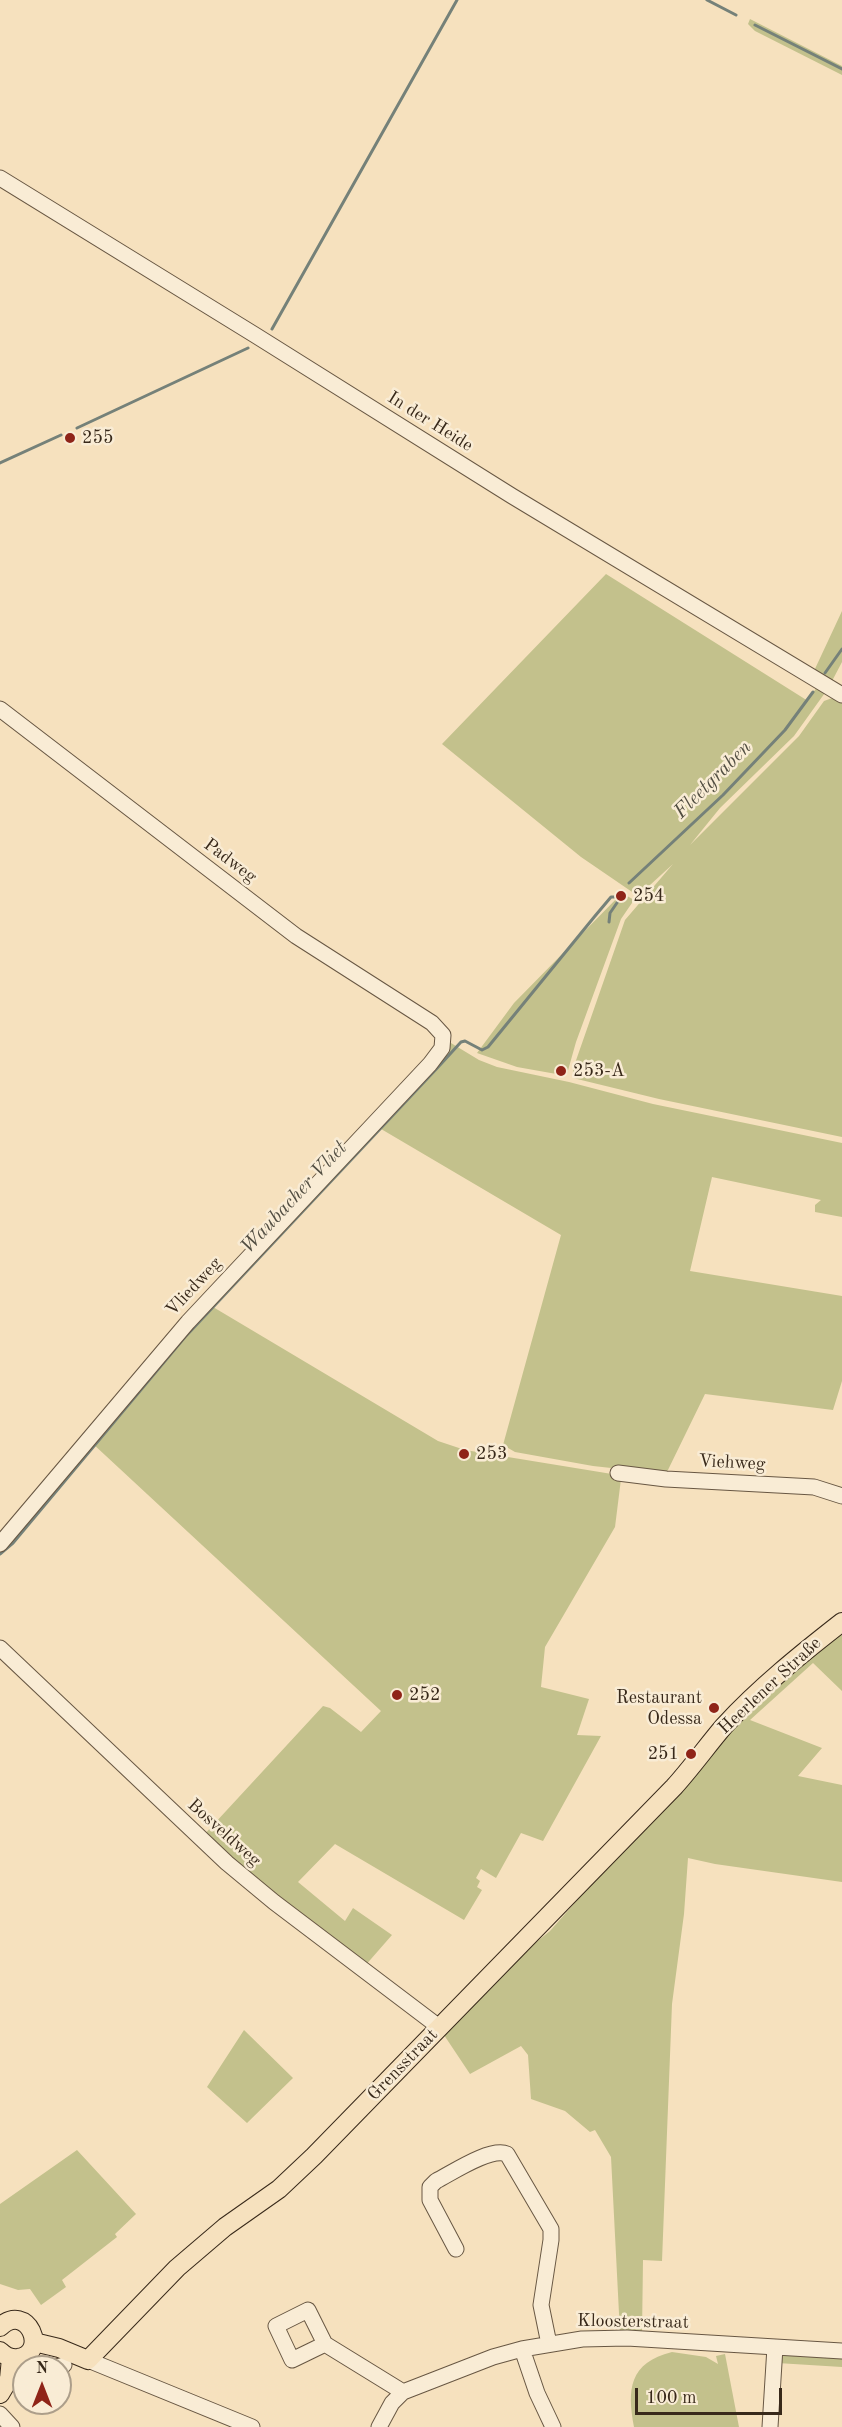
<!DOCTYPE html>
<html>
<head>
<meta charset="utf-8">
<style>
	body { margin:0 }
	#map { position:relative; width:842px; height:2427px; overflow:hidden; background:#f6e1be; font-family:"Old Standard TT",serif }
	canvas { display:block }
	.north { position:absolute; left:12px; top:2355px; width:60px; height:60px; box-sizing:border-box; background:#f9ecd5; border:2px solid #ac9e8a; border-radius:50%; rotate:0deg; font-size:16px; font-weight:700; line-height:24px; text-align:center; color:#38291a }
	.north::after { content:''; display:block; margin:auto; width:21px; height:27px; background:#8f2418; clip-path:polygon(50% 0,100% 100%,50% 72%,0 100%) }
	.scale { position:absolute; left:635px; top:2388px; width:147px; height:27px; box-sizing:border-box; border:3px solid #38291a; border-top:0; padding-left:8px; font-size:18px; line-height:21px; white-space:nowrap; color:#38291a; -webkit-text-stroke:4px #f9ecd5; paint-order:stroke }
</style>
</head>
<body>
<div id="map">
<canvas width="842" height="2427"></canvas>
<div class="north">N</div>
<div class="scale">100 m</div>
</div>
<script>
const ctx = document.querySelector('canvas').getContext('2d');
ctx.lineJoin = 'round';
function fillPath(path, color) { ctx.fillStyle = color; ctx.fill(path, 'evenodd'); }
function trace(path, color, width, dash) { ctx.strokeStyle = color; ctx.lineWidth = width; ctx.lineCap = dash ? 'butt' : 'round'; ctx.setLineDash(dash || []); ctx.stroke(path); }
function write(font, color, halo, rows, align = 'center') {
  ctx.font = font + ' "Old Standard TT",serif'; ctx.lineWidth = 5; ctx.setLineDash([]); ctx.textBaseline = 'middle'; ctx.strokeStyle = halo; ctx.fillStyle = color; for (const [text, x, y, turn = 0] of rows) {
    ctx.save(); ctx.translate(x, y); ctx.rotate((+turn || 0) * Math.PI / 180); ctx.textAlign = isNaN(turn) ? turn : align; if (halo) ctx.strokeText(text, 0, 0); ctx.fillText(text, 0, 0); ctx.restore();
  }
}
const green = new Path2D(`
	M750 19 842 66V75L755 31 748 24Z
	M606 574 808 701 818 685 827 690 794 736 720 808 690 845 799 736 824 701 835 697 842 701V1137L659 1099 573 1078V1069L625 920 673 864 638 896 581 857 442 744Z
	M842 611V662L831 683 814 671Z
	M622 893 634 900 621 919 576 1042 567 1074 562 1075 517 1067 477 1053 514 1003Z
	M446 1040 479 1060 497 1067 569 1082 653 1104 842 1143V1217L815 1212V1205L821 1200 712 1177 690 1271 842 1296V1381L833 1410 705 1394 666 1474 593 1466 515 1452 503 1445 561 1235 376 1126Z
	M208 1304 438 1441 465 1450 618 1475 621 1479 615 1527 545 1647 541 1687 589 1699 577 1735 601 1736 543 1841 521 1833 496 1878 481 1869 476 1878 480 1881 477 1887 482 1890 464 1920 335 1844 298 1882 345 1921 353 1908 392 1935 364 1967 202 1837 323 1706 330 1708 361 1732 381 1711 92 1443Z
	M842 1629V1691L813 1663 750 1720 822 1748 798 1776 842 1785V1882L715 1864 688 1858 684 1914 672 2004 662 2261 643 2260 642 2333H620L611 2157 595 2130 590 2132 565 2111 531 2099 528 2055 521 2046 470 2074 444 2035 534 1944 550 1931 734 1722Z
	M244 2030 293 2078 247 2123 207 2087Z
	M77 2150 136 2214 115 2234 117 2237 62 2280 66 2287 41 2305 30 2289 18 2290 0 2284V2204Z
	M778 2351 842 2355V2367L777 2363Z
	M672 2352 706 2357 718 2364 716 2356 725 2354 739 2427H634C627 2389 629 2363 672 2352Z`);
const stream = new Path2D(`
	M707 0 736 15
	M755 25 842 69
	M272 329 457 0
	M77 428 248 348
	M0 463 61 435
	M825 673 842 649
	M629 883 723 795 785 730 813 692
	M609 922 610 913 621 897
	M0 1554 13 1543 185 1337 440 1065 461 1042 465 1041 482 1050 488 1047 595 916 611 897H621`);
const minor = new Path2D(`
	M0 178 255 335 512 496 842 695
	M0 709 296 936 432 1023 443 1035 442 1048 430 1064 188 1322 0 1544
	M618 1473 666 1479 814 1487 842 1496
	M0 1648 227 1863 274 1902 439 2027
	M456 2249 430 2200V2187L436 2181C452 2173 490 2147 507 2154L551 2229V2240L541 2305 549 2344
	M325 2344 308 2310 276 2326 292 2360 325 2344 403 2392
	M522 2349 537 2393 553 2427
	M88 2360 252 2427
	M56 2367 64 2365
	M7 2384 24 2380
	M0 2414 12 2427
	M379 2427 392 2403 403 2392 493 2357 522 2349 582 2339 627 2338 842 2351
	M770 2427 775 2347`);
const major = new Path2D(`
	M0 2327C27 2301 50 2353 18 2358 10 2359 5 2356 0 2351
	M34 2342 59 2348 88 2360 177 2268 225 2227 279 2189 314 2156 674 1787C692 1767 707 1746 724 1726 760 1687 801 1654 842 1622
	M0 2394 9 2379 11 2358`);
const markers = [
	[70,438,6,"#8f2418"],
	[621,896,6,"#8f2418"],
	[561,1071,6,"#8f2418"],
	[464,1454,6,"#8f2418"],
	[397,1695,6,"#8f2418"],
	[714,1708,6,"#8f2418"],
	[691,1754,6,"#8f2418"]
];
const streetNames = [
	["In der Heide",430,422,32],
	["Padweg",230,861,37],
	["Vliedweg",194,1287,-47],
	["Viehweg",732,1463,3],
	["Heerlener Straße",770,1686,-43],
	["Bosveldweg",224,1833,42],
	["Grensstraat",403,2065,-46],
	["Kloosterstraat",633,2322,1]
];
const poiNames = [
	["255",82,438],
	["254",633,896],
	["253-A",573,1071],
	["253",476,1454],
	["252",409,1695],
	["Restaurant",702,1698,"right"],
	["Odessa",702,1719,"right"],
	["251",679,1754,"right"]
];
const waterNames = [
	["Fleetgraben",713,780,-45],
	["Waubacher Vliet",294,1198,-47]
];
fillPath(green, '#c3c18c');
trace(stream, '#758179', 3);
trace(minor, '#685743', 17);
trace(major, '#38291a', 20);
trace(minor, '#f9ecd5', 15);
trace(major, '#f6e1be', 18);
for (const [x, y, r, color] of markers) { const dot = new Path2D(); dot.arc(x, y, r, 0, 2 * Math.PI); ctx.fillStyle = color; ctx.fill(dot); trace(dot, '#f9ecd5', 2); }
write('18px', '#38291a', '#f9ecd5', streetNames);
write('18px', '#38291a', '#f9ecd5', poiNames, 'left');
write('italic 20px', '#524e42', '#f9ecd5', waterNames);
</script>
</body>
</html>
